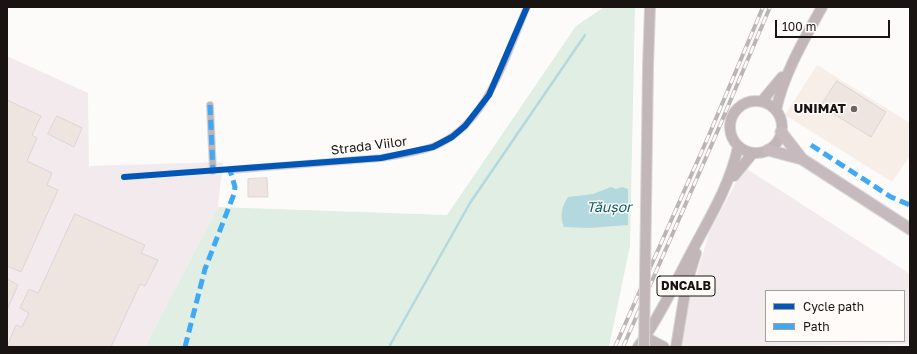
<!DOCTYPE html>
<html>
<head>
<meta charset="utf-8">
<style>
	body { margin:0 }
	#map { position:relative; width:917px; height:354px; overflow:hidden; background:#fdfbfa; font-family:"Golos Text",sans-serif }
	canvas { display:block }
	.frame { position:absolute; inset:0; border:8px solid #191411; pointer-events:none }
	.legend { position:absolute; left:765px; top:290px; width:140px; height:52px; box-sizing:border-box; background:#fefbf9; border:1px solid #a29f9c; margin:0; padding:5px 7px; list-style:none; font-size:12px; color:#191411 }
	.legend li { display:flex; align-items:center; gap:8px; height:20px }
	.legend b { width:20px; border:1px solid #a29f9c }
	.scale { position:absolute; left:775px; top:20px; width:115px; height:18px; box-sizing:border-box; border:2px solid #191411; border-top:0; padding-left:5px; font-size:12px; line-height:14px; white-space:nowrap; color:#191411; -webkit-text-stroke:3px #fefbf9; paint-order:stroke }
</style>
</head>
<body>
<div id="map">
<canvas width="917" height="354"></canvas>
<div class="frame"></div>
<ul class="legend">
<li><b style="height:5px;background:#0057b8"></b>Cycle path</li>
<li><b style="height:5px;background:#3fa9f5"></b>Path</li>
</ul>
<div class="scale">100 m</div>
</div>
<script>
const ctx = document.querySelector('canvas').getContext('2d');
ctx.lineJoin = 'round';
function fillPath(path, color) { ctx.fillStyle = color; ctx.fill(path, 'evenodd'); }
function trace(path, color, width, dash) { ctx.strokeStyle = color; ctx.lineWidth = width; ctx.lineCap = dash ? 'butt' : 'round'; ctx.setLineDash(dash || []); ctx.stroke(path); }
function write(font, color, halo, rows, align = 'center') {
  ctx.font = font + ' "Golos Text",sans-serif'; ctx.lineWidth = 3; ctx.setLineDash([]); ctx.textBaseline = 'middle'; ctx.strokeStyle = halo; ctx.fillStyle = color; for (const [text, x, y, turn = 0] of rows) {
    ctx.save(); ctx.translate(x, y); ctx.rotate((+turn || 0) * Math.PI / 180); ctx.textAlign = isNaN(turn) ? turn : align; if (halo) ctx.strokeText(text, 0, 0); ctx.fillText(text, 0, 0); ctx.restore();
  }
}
const built = new Path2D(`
	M817 65 910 123V156L892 182 785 115Z`);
const industrial = new Path2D(`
	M7 56 88 93 89 166 223 162 218 207 145 347H7Z
	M744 167 910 274V344L682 347 689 301 709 233ZM766 291H904V341H766Z`);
const green = new Path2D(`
	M604 7H635L630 246 609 347H145L218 207 447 215 576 26Z`);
const water = new Path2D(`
	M611 187 616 189 622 187 628 189V225L589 228 564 227C559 217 562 206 568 197L593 194Z`);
const stream = new Path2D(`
	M389 347 470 203 585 35`);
const building = new Path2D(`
	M837 81 886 112 871 137 821 106Z
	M7 100 41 116 32 135 37 138 27 161 52 173 47 185 58 190 21 272 7 266Z
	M57 116 82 128 74 147 48 134Z
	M267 178 268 197H248V179Z
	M75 214 145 245 141 253 158 260 145 286 140 284 111 347H7L16 325 22 327 29 313 20 308 29 289 38 293Z
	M7 279 18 285 7 310Z`);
const street = new Path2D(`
	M210 105 213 171
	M230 170 381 158C398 155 416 153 432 147 487 127 506 55 527 7`);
const primary = new Path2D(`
	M648 67 650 7
	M730 127a26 26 0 1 1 52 0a26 26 0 1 1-52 0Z
	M762 101 782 77
	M776 110C784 73 804 40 822 7
	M734 176 753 153
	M645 337 664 347
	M638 347C659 318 674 285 691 253 709 219 730 185 738 147
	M676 347 686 286 696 253`);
const highway = new Path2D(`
	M781 132 802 159
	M768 150 802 159 910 229`);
const rail = new Path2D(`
	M615 347 709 135 763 7
	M623 347 715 137 770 7`);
const primaryBridge = new Path2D(`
	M644 347 648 67`);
const quiet = new Path2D(`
	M210 105 213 171
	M811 145 891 197 910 205
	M185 347 205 269 234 194 235 187 230 170`);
const cycleway = new Path2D(`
	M124 177 381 158 433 147 452 137 465 126 489 95 527 7`);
const markers = [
	[854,109,4,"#696563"]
];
const shields = [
	[686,286,58]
];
const shieldNames = [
	["DNCALB",686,286]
];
const poiNames = [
	["UNIMAT",846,109]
];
const streetNames = [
	["Strada Viilor",369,146,-7]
];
const waterNames = [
	["Tăușor",609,208]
];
fillPath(built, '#f7eee8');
fillPath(industrial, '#f3eaed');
fillPath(green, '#e1eee3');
fillPath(water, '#b3d9df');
trace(stream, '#b3d9df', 2.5);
fillPath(building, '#eee4e0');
trace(building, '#dbd7d6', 1);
trace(street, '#d8d6d6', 8);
trace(primary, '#d8d6d6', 12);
trace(highway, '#d8d6d6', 13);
trace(street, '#c1b4b7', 6);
trace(primary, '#c2b6b9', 10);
trace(highway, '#c6babe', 11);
trace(rail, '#bcb5b6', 4);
trace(rail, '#fefbf9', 2.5, [8]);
trace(primaryBridge, '#d8d6d6', 12, []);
trace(primaryBridge, '#c2b6b9', 10);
trace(quiet, '#3fa9f5', 5, [10, 5]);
trace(cycleway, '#0057b8', 6);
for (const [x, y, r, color] of markers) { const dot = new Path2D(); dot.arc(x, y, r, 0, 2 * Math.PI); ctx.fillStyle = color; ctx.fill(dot); trace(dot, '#fefbf9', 1.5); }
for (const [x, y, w] of shields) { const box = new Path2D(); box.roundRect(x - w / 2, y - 10, w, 20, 3); ctx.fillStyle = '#fefbf9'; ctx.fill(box); trace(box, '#191411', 1); }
write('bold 12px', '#191411', null, shieldNames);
write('bold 13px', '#191411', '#fefbf9', poiNames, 'right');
write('13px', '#191411', '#fefbf9', streetNames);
write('italic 14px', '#0b5b64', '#fefbf9', waterNames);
</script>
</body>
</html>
